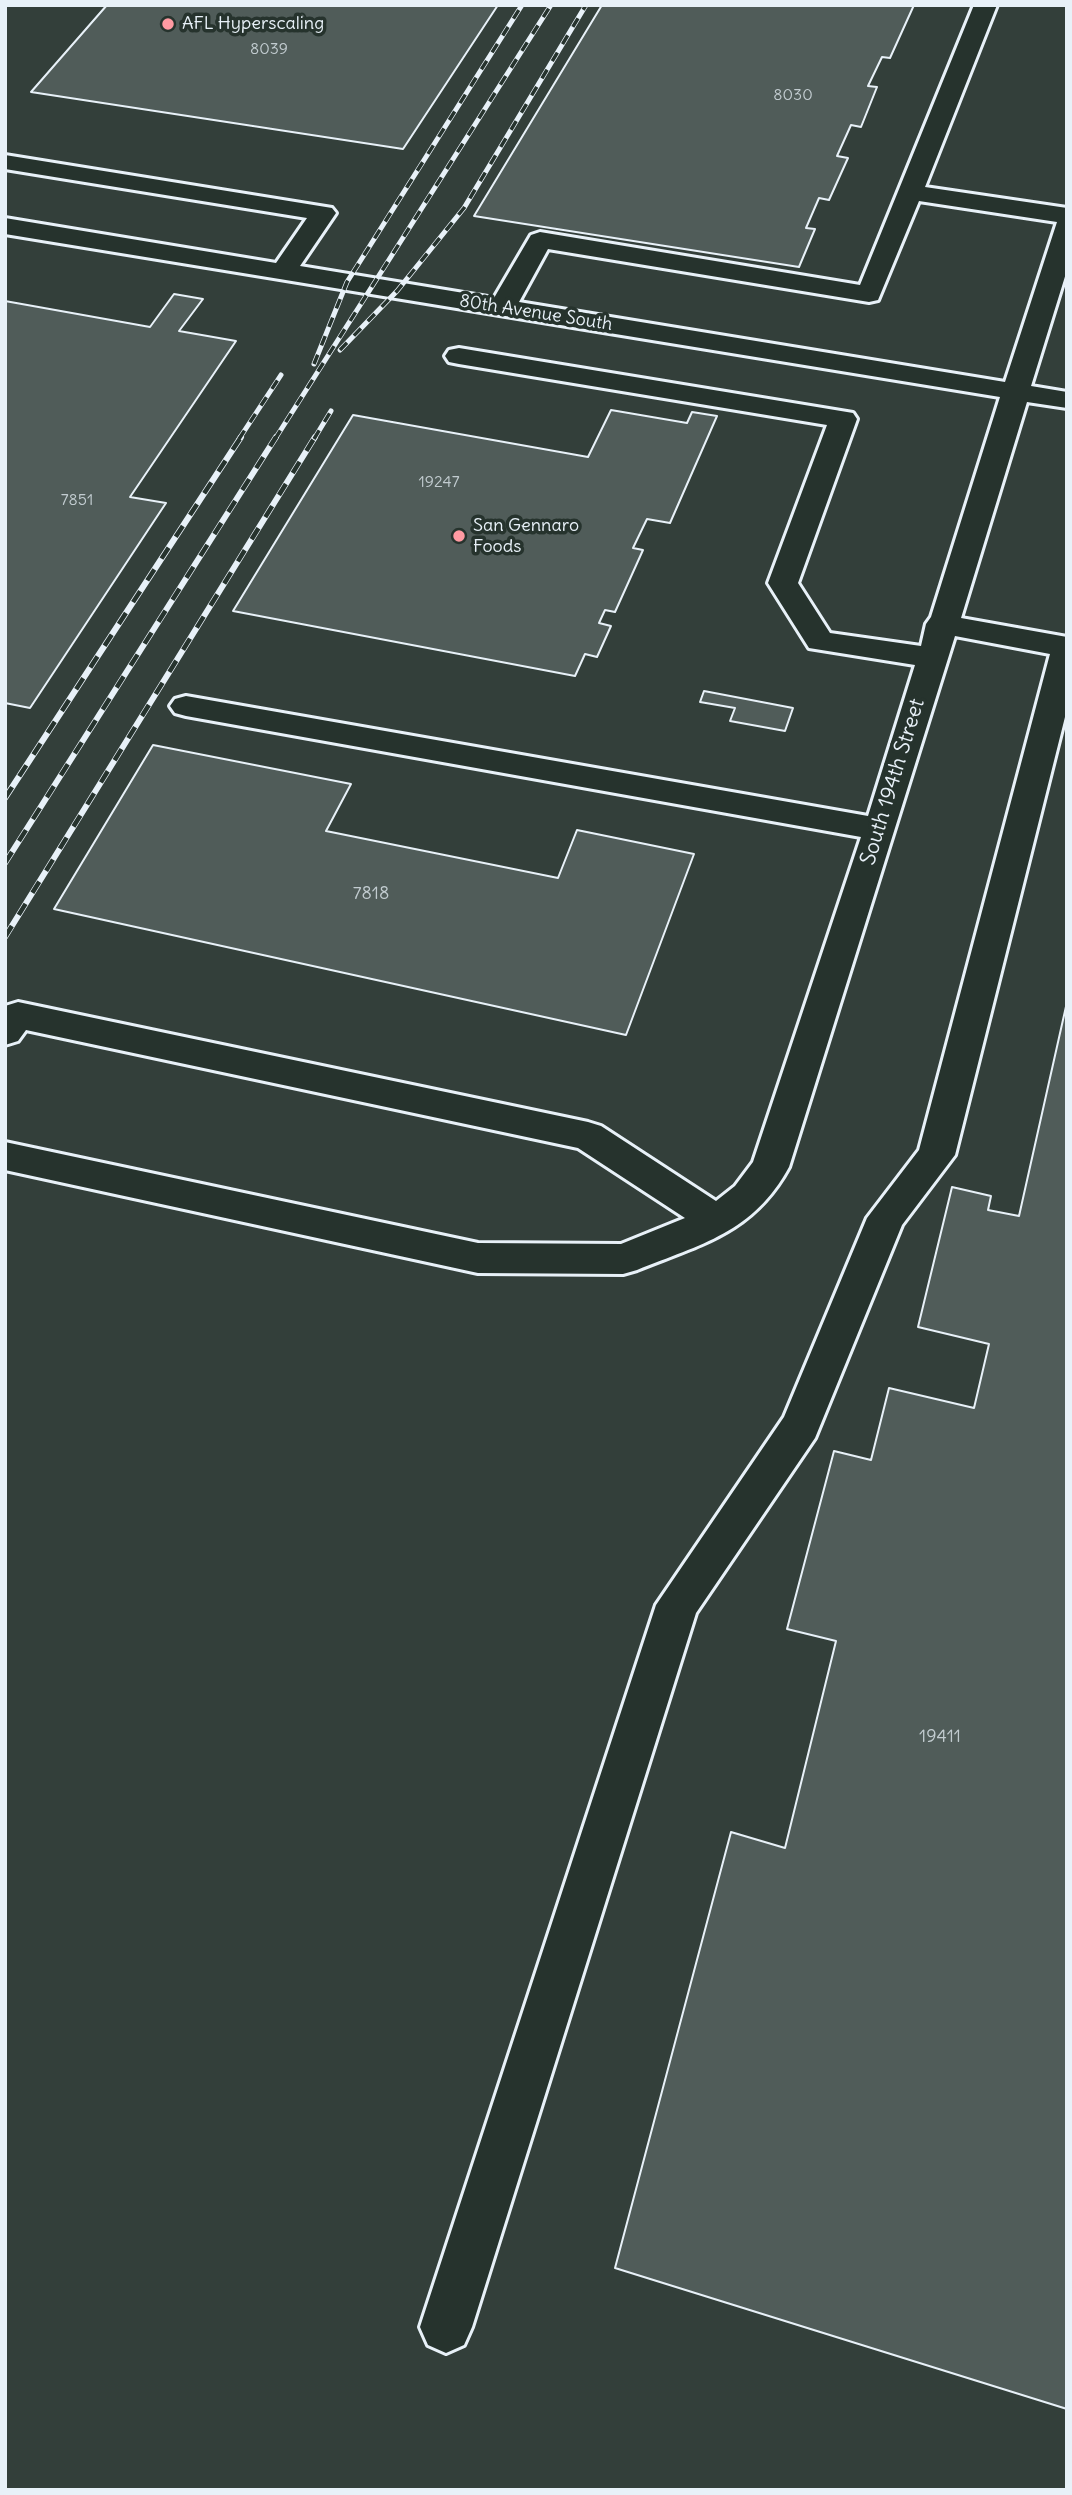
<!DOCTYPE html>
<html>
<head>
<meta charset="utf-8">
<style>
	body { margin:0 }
	#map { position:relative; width:1072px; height:2495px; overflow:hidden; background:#26332d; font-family:Delius,sans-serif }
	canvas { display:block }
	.frame { position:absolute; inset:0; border:7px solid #e8f1f8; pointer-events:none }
</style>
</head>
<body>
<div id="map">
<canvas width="1072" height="2495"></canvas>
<div class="frame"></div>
</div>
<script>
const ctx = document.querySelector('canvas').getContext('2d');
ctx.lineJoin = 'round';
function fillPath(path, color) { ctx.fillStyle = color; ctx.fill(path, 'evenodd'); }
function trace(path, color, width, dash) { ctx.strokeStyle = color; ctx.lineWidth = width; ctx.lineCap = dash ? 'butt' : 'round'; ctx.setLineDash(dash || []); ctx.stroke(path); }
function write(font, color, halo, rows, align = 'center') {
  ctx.font = font + ' Delius,sans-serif'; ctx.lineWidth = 7; ctx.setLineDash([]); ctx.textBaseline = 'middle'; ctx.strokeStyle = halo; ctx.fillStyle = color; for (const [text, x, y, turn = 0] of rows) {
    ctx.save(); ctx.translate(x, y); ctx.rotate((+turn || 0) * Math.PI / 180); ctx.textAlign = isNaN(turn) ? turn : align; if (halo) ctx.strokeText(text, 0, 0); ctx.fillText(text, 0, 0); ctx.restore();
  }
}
const built = new Path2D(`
	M5 5H1067V2490H5Z`);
const building = new Path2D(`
	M107 5H498L403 149 31 92Z
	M602 5H914L890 58 882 57 868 86 877 87 861 127 851 125 837 156 848 158 829 200 819 198 806 228 815 229 799 267 474 216Z
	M174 294 203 299 179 331 236 341 130 497 166 503 30 708 5 703V301L150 327Z
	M611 410 687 423 692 412 717 416 670 523 647 519 633 548 643 550 615 612 605 610 599 623 611 626 597 657 585 654 575 676 233 611 353 415 588 457Z
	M704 691 793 708 785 731 730 721 735 708 700 702Z
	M153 745 351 784 326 831 558 878 577 830 694 854 626 1035 54 909Z
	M1067 1002V2409L615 2268 731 1832 785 1848 836 1641 787 1629 834 1451 871 1460 889 1388 974 1408 989 1344 918 1327 952 1187 991 1196 988 1210 1019 1216Z`);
const minor = new Path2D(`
	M974 5H997L925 187 1067 208V270L1031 386 1067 392V408L1027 402 961 618 1067 637V709L955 1155 902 1225 815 1438 696 1613 472 2327 464 2345 446 2353 428 2345 420 2327 656 1605 784 1417 867 1218 919 1150 1050 654 955 636 789 1167C753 1233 701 1244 637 1270L623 1274 478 1273 5 1170V1142L478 1243 621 1244 685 1218 578 1148 26 1030 18 1041 5 1045V1006L18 1002 588 1122 601 1126 716 1201 735 1186 753 1162 861 837 186 716 175 713 170 706 175 699 186 696 868 816 915 665 809 648 768 583 827 425 459 364 449 362 445 356 449 350 459 348 853 413 857 419 798 583 830 633 921 646 926 624 931 617 1000 397 5 234V218L276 263 307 218 5 169V155L332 208 336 213 300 266 494 298 531 235 540 232 860 285ZM919 201 1057 222 1005 382 519 302 548 249 869 302 878 300Z`);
const railFar1 = new Path2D(`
	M340 350 397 291 464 208 586 5
	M314 364 347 282 522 5
	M239 439 281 375
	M275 439 551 5
	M314 439 331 411`);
const rail = new Path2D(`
	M5 798 241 437
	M5 863 276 437
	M5 937 315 437`);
const markers = [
	[168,24,7,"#ff9aa2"],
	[459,536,7,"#ff9aa2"]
];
const farNumbernames = [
	["8039",269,49],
	["8030",793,95],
	["19247",439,482],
	["7851",77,500]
];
const farPoinames = [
	["AFL Hyperscaling",182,24],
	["San Gennaro",473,526],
	["Foods",473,547]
];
const farStreetnames = [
	["80th Avenue South",536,313,9]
];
const numberNames = [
	["7818",371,894],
	["19411",940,1737]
];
const streetNames = [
	["South 194th Street",893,782,-73]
];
fillPath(built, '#333f3a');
fillPath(building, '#505c59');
trace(building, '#e8f1f8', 2);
trace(minor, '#e8f1f8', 6);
fillPath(minor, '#26332d');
trace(railFar1, '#e8f1f8', 5);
trace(rail, '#e8f1f8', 6);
trace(railFar1, '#26332d', 3.5, [10]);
trace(rail, '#26332d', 4.5, [13]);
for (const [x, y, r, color] of markers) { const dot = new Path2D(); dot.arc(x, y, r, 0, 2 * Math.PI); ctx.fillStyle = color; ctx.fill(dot); trace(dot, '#26332d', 2.5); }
write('16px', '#c2ccd0', null, farNumbernames);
write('18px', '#e8f1f8', '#26332d', farPoinames, 'left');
write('18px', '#e8f1f8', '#26332d', farStreetnames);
write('18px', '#c2ccd0', null, numberNames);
write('21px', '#e8f1f8', '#26332d', streetNames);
</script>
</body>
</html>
